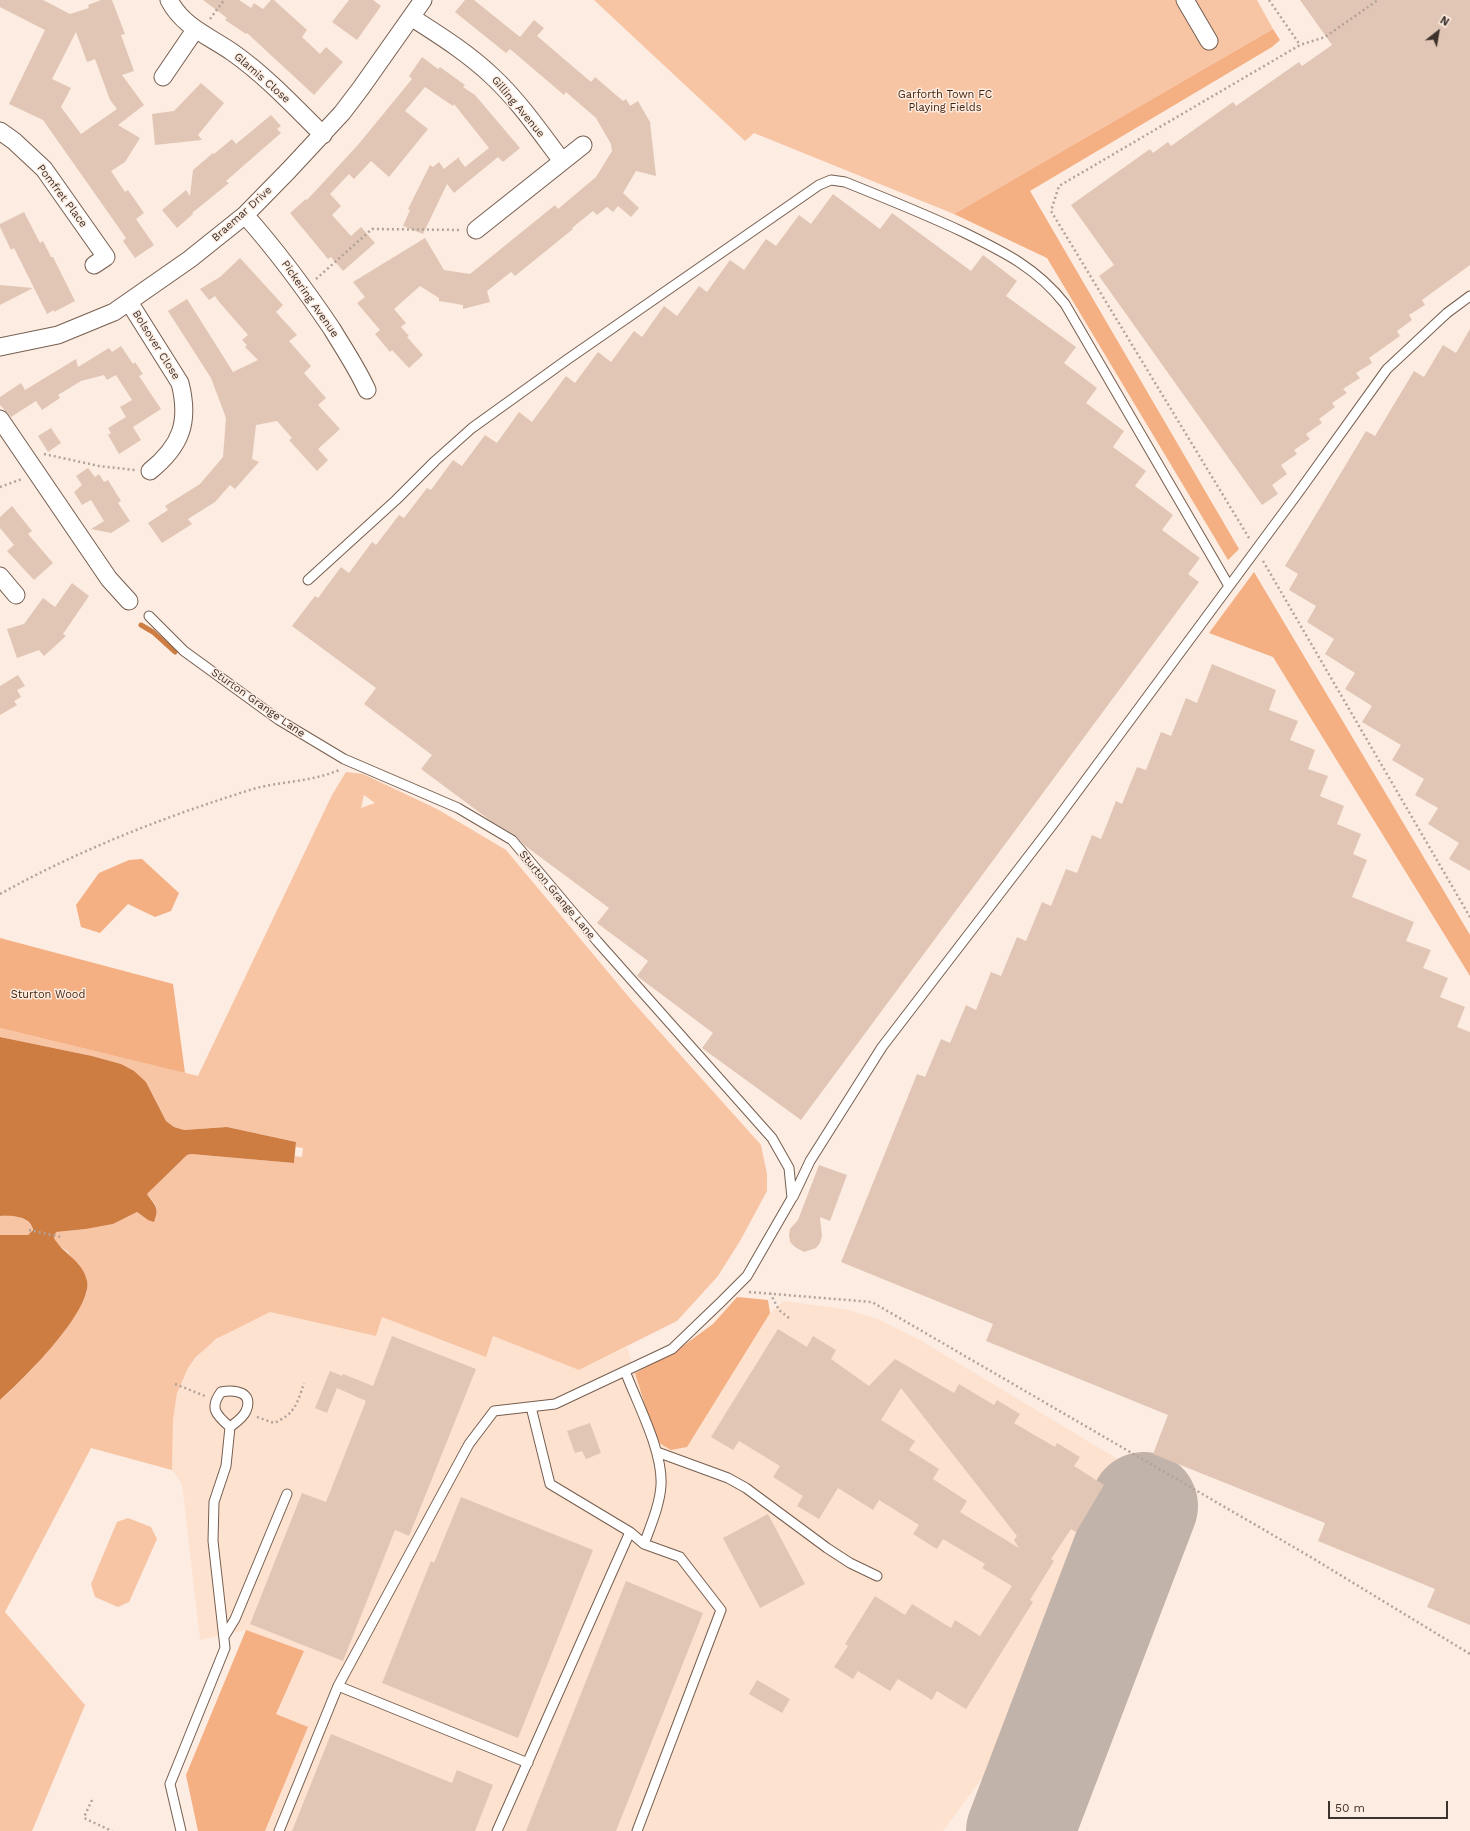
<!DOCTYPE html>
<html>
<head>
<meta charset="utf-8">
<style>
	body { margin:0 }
	#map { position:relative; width:1470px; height:1831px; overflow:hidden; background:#fdece1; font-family:"Work Sans",sans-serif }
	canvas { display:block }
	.north { position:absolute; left:1418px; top:12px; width:40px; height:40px; -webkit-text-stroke:3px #fdece1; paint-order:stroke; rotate:31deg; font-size:11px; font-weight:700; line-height:16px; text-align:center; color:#3d322c }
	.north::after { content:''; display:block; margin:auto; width:14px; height:18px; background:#3d322c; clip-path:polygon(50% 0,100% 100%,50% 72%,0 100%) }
	.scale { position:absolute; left:1328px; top:1801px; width:120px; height:18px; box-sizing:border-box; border:2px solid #3d322c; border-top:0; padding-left:5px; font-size:12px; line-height:14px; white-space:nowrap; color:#3d322c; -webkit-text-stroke:3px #fdece1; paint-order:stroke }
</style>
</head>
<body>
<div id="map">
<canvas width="1470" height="1831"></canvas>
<div class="north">N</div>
<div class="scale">50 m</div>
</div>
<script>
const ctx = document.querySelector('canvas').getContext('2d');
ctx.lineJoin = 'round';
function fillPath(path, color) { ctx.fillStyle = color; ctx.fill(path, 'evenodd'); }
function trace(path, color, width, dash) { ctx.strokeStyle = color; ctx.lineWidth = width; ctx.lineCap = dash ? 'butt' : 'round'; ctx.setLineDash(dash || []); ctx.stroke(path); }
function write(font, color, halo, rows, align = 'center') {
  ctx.font = font + ' "Work Sans",sans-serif'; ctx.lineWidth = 3; ctx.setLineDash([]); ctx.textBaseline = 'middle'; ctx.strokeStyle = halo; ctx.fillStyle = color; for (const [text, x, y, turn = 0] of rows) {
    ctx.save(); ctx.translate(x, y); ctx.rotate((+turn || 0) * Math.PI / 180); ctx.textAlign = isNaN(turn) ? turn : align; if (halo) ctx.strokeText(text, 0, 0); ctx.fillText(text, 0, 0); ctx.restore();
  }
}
const built = new Path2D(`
	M784 1301 845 1309 878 1319 920 1340 1126 1464 1000 1754 943 1831H265L308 1728 276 1714 304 1651 246 1630 200 1640 183 1492 182 1484 172 1470 173 1420 177 1393 188 1368 205 1348 228 1332 270 1312 376 1336 382 1317 486 1356 493 1336 579 1370 627 1347 656 1441 770 1313Z`);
const green = new Path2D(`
	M594 0H1257L1273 29 954 214 754 133 745 141Z
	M346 772 363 774 437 809 506 850 633 1002 761 1145 767 1174V1191L740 1241 718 1276 677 1321 579 1370 493 1336 486 1357 382 1317 376 1336 270 1312 216 1339 196 1357 188 1368 177 1393 173 1420 172 1470 91 1448 5 1612 85 1705 32 1831H0V1400C26 1378 47 1354 66 1326 74 1315 82 1305 87 1292L68 1252 57 1244 54 1238 56 1232 86 1229 113 1224 137 1212 148 1220 154 1221C160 1207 156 1205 147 1194L187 1155 191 1154 294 1163 295 1156 302 1157 303 1148 296 1147V1142L227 1127 184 1130 174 1127 166 1121 146 1082 121 1064 92 1056 0 1037V1028L198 1076 332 795ZM364 795 375 803 361 808Z
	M0 1216C13 1214 23 1216 32 1226V1232L28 1235H0Z
	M128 1518 151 1527 157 1539 129 1602 118 1607 95 1597 91 1584 117 1522Z`);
const forest = new Path2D(`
	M1273 29 1280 40 1272 47 1030 191 1239 549 1228 560 1047 258 954 214Z
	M1254 572 1470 935V976L1273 657 1209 633Z
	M142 859 179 893 171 911 155 917 128 904 100 933 81 927 76 905 99 873 129 860Z
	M0 938 173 984 185 1073 0 1028Z
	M737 1297 768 1300 770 1313 687 1447 671 1450 656 1441 635 1373 676 1351 713 1324Z
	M246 1630 304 1651 276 1714 308 1727 265 1831H198L186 1775Z`);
const water = new Path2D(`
	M0 1037 92 1056 121 1064 134 1071 146 1082 166 1121 174 1127 184 1130 227 1127 296 1142 294 1163 191 1154 187 1155 147 1194C155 1206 160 1207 154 1222L148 1220 137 1212 113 1224 86 1229 56 1232 54 1238C63 1254 83 1261 87 1281 93 1310 22 1381 0 1400V1235H28L33 1230C31 1216 11 1215 0 1216Z`);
const stream = new Path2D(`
	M141 625 153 632 175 652`);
const runway = new Path2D(`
	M1020 1831 1144 1506`);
const building = new Path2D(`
	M0 0H43L70 14 89 8 88 5 101 0H112L125 34 121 35 134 71 122 75 144 105 118 125 140 138 125 162 111 171 125 192 128 190 144 213 136 219 154 245 135 258 123 241 126 238 43 120 9 104 45 30 0 7ZM76 32 87 62 95 59 110 100 117 109 81 134 61 107 71 88 52 79Z
	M203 0H239L251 8 254 3 263 9 271 0H274L307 30 302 37 320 54 326 47 343 62 314 95 247 33 246 34 225 20 227 18Z
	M349 0H373L381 6 357 40 332 22Z
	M465 0H474L520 37 534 20 544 28 537 36 591 82 595 77 623 101 626 99 630 106 638 101 650 122 656 176 636 171 623 193 639 208 631 217 618 206 613 212 607 207 597 215 593 211 572 228 573 229 515 276 511 272 487 291 490 302 463 309V305L439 301V298L420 286 394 309 406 323 401 327 409 336 407 337 423 355 409 368 392 350 390 352 375 334 380 330 357 303 365 297 353 282 425 238 444 270 470 274 555 205 558 209 596 177 612 151 611 144 596 118 566 92 564 95 510 49 506 53 455 12Z
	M1300 0H1470V265L1422 300 1425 305 1409 315 1412 320 1397 331 1400 336 1369 358 1372 363 1356 373 1360 378 1343 389 1347 393 1332 403 1335 407 1319 419 1322 423 1306 434 1310 439 1294 450 1297 454 1281 465 1287 474 1272 485 1278 494 1262 505 1099 276 1114 265 1071 205 1150 149 1153 153 1168 142 1171 146 1233 102 1236 106 1299 62 1302 66 1332 45Z
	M422 57 438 69 440 67 465 85 463 87 475 95 520 148 503 162 498 157 454 193 447 184 423 234 403 226 410 210 408 209 430 165 433 167 439 162 444 169 459 157V159L465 167 489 148 454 104 453 106 425 87 405 111 428 129 389 177 371 161 354 179 349 174 330 194 341 206 332 215 351 236 361 227 375 243 343 271 331 257 328 259 290 213 306 199 307 200 357 146 412 79 409 76Z
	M201 83 224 103 198 135 202 140 155 145 152 114 174 111Z
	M271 115 281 126 277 129 281 133 226 181 229 183 192 213 193 214 177 228 162 210 186 190 190 196 193 170 213 153 214 154 232 139 236 144Z
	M833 194 880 229 892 213 971 271 983 255 1017 281 1006 296 1076 347 1064 363 1097 388 1086 403 1124 431 1113 447 1146 471 1135 486 1173 515 1162 530 1200 558 1188 574 1199 582 801 1120 702 1048 713 1033 637 976 648 961 597 923 609 908 524 845 515 835 491 821 421 769 432 755 364 704 376 688 292 626 315 596 318 598 341 567 349 573 372 542 376 545 399 515 404 518 427 488 431 490 453 460 462 466 485 435 497 443 519 412 532 422 566 376 575 383 598 352 611 362 634 331 642 337 664 306 677 316 699 286 707 292 730 260 744 270 766 239 776 246 799 215 811 224Z
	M24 212 40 243 43 241 51 257H53L75 301 54 312V310L47 314 14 248 11 250 0 227V224Z
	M240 258 283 305 276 312 297 335 289 341 311 366 304 373 326 398 318 405 340 429 318 449 328 460 317 471 289 440 292 438 277 421 256 425 252 459 259 462 235 489 230 485 215 502 188 519 192 524 162 543 148 523 168 510 165 506 200 484 223 457 226 418 211 378 168 311 187 299 233 372 258 360 245 347 247 345 242 340 248 335 220 303 215 296 209 300 200 289 220 277Z
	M0 285 33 288 0 305Z
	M1470 329V871L1449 859 1459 843 1428 824 1438 808 1415 795 1424 779 1392 760 1401 745 1362 722 1372 706 1345 689 1355 673 1325 654 1334 639 1307 622 1316 606 1289 590 1298 574 1285 566 1366 431 1375 436 1414 371 1424 377 1443 345 1456 353Z
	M121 346 133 364 135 362 143 374 139 376 161 409 133 427 141 440 119 454 108 435 111 433 108 428 126 417 120 407 132 400 116 375 107 380 104 375 81 381 58 395 60 398 42 410 36 401 11 417 0 405V397L21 383 25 390 76 359 78 367 109 348 112 352Z
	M51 428 61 443 48 452 38 436Z
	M88 468 95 477 99 474 104 482 108 480 121 501 118 503 130 521 111 533 91 529 104 521 91 500 82 505 74 492 82 485 76 476Z
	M12 506 32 531 28 534 53 563 34 580 7 551 14 545 0 528V517Z
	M72 583 89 596 63 634 66 636 44 656 39 650 17 658 7 629 24 624 43 598 55 607Z
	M1212 664 1276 690 1269 710 1298 721 1290 740 1315 750 1308 769 1328 776 1320 796 1344 806 1337 824 1361 834 1353 854 1367 860 1352 897 1414 922 1406 941 1431 950 1423 968 1448 978 1440 997 1465 1007 1457 1027 1470 1032V1625L1427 1607 1435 1589 1318 1541 1325 1523 1153 1454 1168 1415 986 1341 993 1324 841 1262 917 1074 925 1077 941 1039 950 1043 966 1005 976 1010 991 972 1001 976 1017 937 1026 941 1042 902 1051 906 1066 869 1077 873 1092 835 1101 839 1116 801 1122 804 1137 767 1146 770 1161 732 1171 736 1186 698 1197 703Z
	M18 675 25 686 17 690 21 697 14 701 17 705 0 715V686Z
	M819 1165 847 1175 830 1221 820 1217 822 1236 820 1243 816 1248 804 1252 795 1247 790 1242 789 1235 790 1229 798 1220Z
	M778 1329 807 1347 813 1336 836 1350 831 1359 869 1386 895 1359 954 1393 959 1384 994 1405 997 1400 1020 1414 1014 1423 1055 1447 1057 1443 1080 1457 1074 1466 1104 1485 1076 1532 1071 1529 1051 1559 1054 1561 1030 1600 1033 1602 966 1709 937 1691 932 1700 898 1679 890 1691 858 1671 853 1679 834 1667 848 1646 845 1644 875 1596 905 1615 912 1604 951 1628 955 1620 980 1636 1012 1586 982 1568 985 1564 943 1539 937 1549 913 1534 919 1525 879 1500 873 1510 838 1488 819 1519 797 1506 803 1496 773 1477 780 1466 739 1441 733 1450 711 1437ZM901 1388 1017 1536 1014 1540 1019 1548 960 1512 967 1501 933 1479 939 1469 909 1450 915 1441 881 1420Z
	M392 1336 476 1369 409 1536 395 1530 343 1661 250 1624 302 1493 326 1502 366 1401 337 1388 327 1413 315 1408 330 1371 342 1376 343 1374 373 1386Z
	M590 1423 601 1453 586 1459 582 1451 575 1453 567 1431Z
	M461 1497 593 1550 518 1738 382 1683 431 1561 434 1563Z
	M768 1514 805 1584 760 1608 723 1538Z
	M626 1581 703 1613 616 1831H526Z
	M757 1680 790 1699 782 1713 749 1694Z
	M331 1734 452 1783 457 1770 493 1785 475 1831H292Z`);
const path = new Path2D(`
	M1269 0 1300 45
	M210 19 224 0
	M316 279 372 229 460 230
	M44 454 99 466 135 470
	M0 487 22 479
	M1249 538 1051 211 1059 186 1300 45 1325 37 1378 0
	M1263 561 1470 917
	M0 894C81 849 164 817 253 789 281 781 312 782 339 770
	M29 1230 61 1237
	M749 1292 872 1302 1309 1556 1470 1654
	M770 1293 779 1310 789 1318
	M175 1384 205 1396
	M257 1417 274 1423C295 1414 297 1404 304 1383
	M92 1800 84 1817 86 1819 112 1831`);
const service = new Path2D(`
	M308 580 396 500 435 461 472 428 568 359 819 185 831 180 845 182C885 198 925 214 963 232 1004 252 1037 268 1065 304L1229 586
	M149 616 184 651 279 720 344 759 458 808 512 840 597 941 772 1138 789 1168 792 1198 747 1276 721 1302 672 1349 555 1404 494 1411 469 1444 338 1686 279 1831
	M793 1197 810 1161 882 1047 1054 823 1298 493 1387 369 1447 313 1470 296
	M625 1371C637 1403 663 1451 661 1485 660 1504 651 1525 644 1544
	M531 1407 550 1484 630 1532 644 1544 680 1557 721 1610 637 1831
	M657 1452 728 1478 746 1488 827 1548 850 1563 877 1576
	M224 1637 235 1619 287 1494
	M338 1686 528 1763
	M181 1831 170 1784 225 1648 213 1541 214 1502 226 1466 230 1427C235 1423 243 1418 246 1411 254 1392 235 1389 221 1392 209 1408 216 1415 230 1427
	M497 1831 630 1532`);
const minor = new Path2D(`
	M169 0C183 27 209 36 232 52 265 75 294 106 323 135
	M1185 0 1209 41
	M411 17C439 35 468 53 492 76 519 101 540 132 562 161
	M163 77 195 30
	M0 131 14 141 44 169 106 257 94 265
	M245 215C277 251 305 289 332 329 344 349 357 368 367 390
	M476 230 583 145
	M129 302 180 383C190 422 181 446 150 471
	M0 347 58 335 114 312 190 259 245 215 289 170 342 113 361 88 423 0
	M0 419 109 579 129 601
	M0 576 16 595`);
const streetNames = [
	["Glamis Close",262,78,41],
	["Gilling Avenue",518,107,50],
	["Pomfret Place",62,196,53],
	["Braemar Drive",242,214,-42],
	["Pickering Avenue",310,299,55],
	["Bolsover Close",156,345,58],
	["Sturton Grange Lane",258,703,35],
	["Sturton Grange Lane",557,895,50]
];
const parkNames = [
	["Garforth Town FC",945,95],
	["Playing Fields",945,108],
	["Sturton Wood",48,995]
];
fillPath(built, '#fee2d0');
fillPath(green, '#f7c4a4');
fillPath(forest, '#f4af83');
fillPath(water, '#cd7c42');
trace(stream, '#cd7c42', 5);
trace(runway, '#c2b3aa', 108);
fillPath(building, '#e1c6b5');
trace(service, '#765e4f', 11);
trace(minor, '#765e4f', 19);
trace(path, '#b2a39a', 2.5, [2, 3]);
trace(service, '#fff', 9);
trace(minor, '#fff', 17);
write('11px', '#3d322c', '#fdece1', streetNames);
write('11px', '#44230b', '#fdece1', parkNames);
</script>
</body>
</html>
